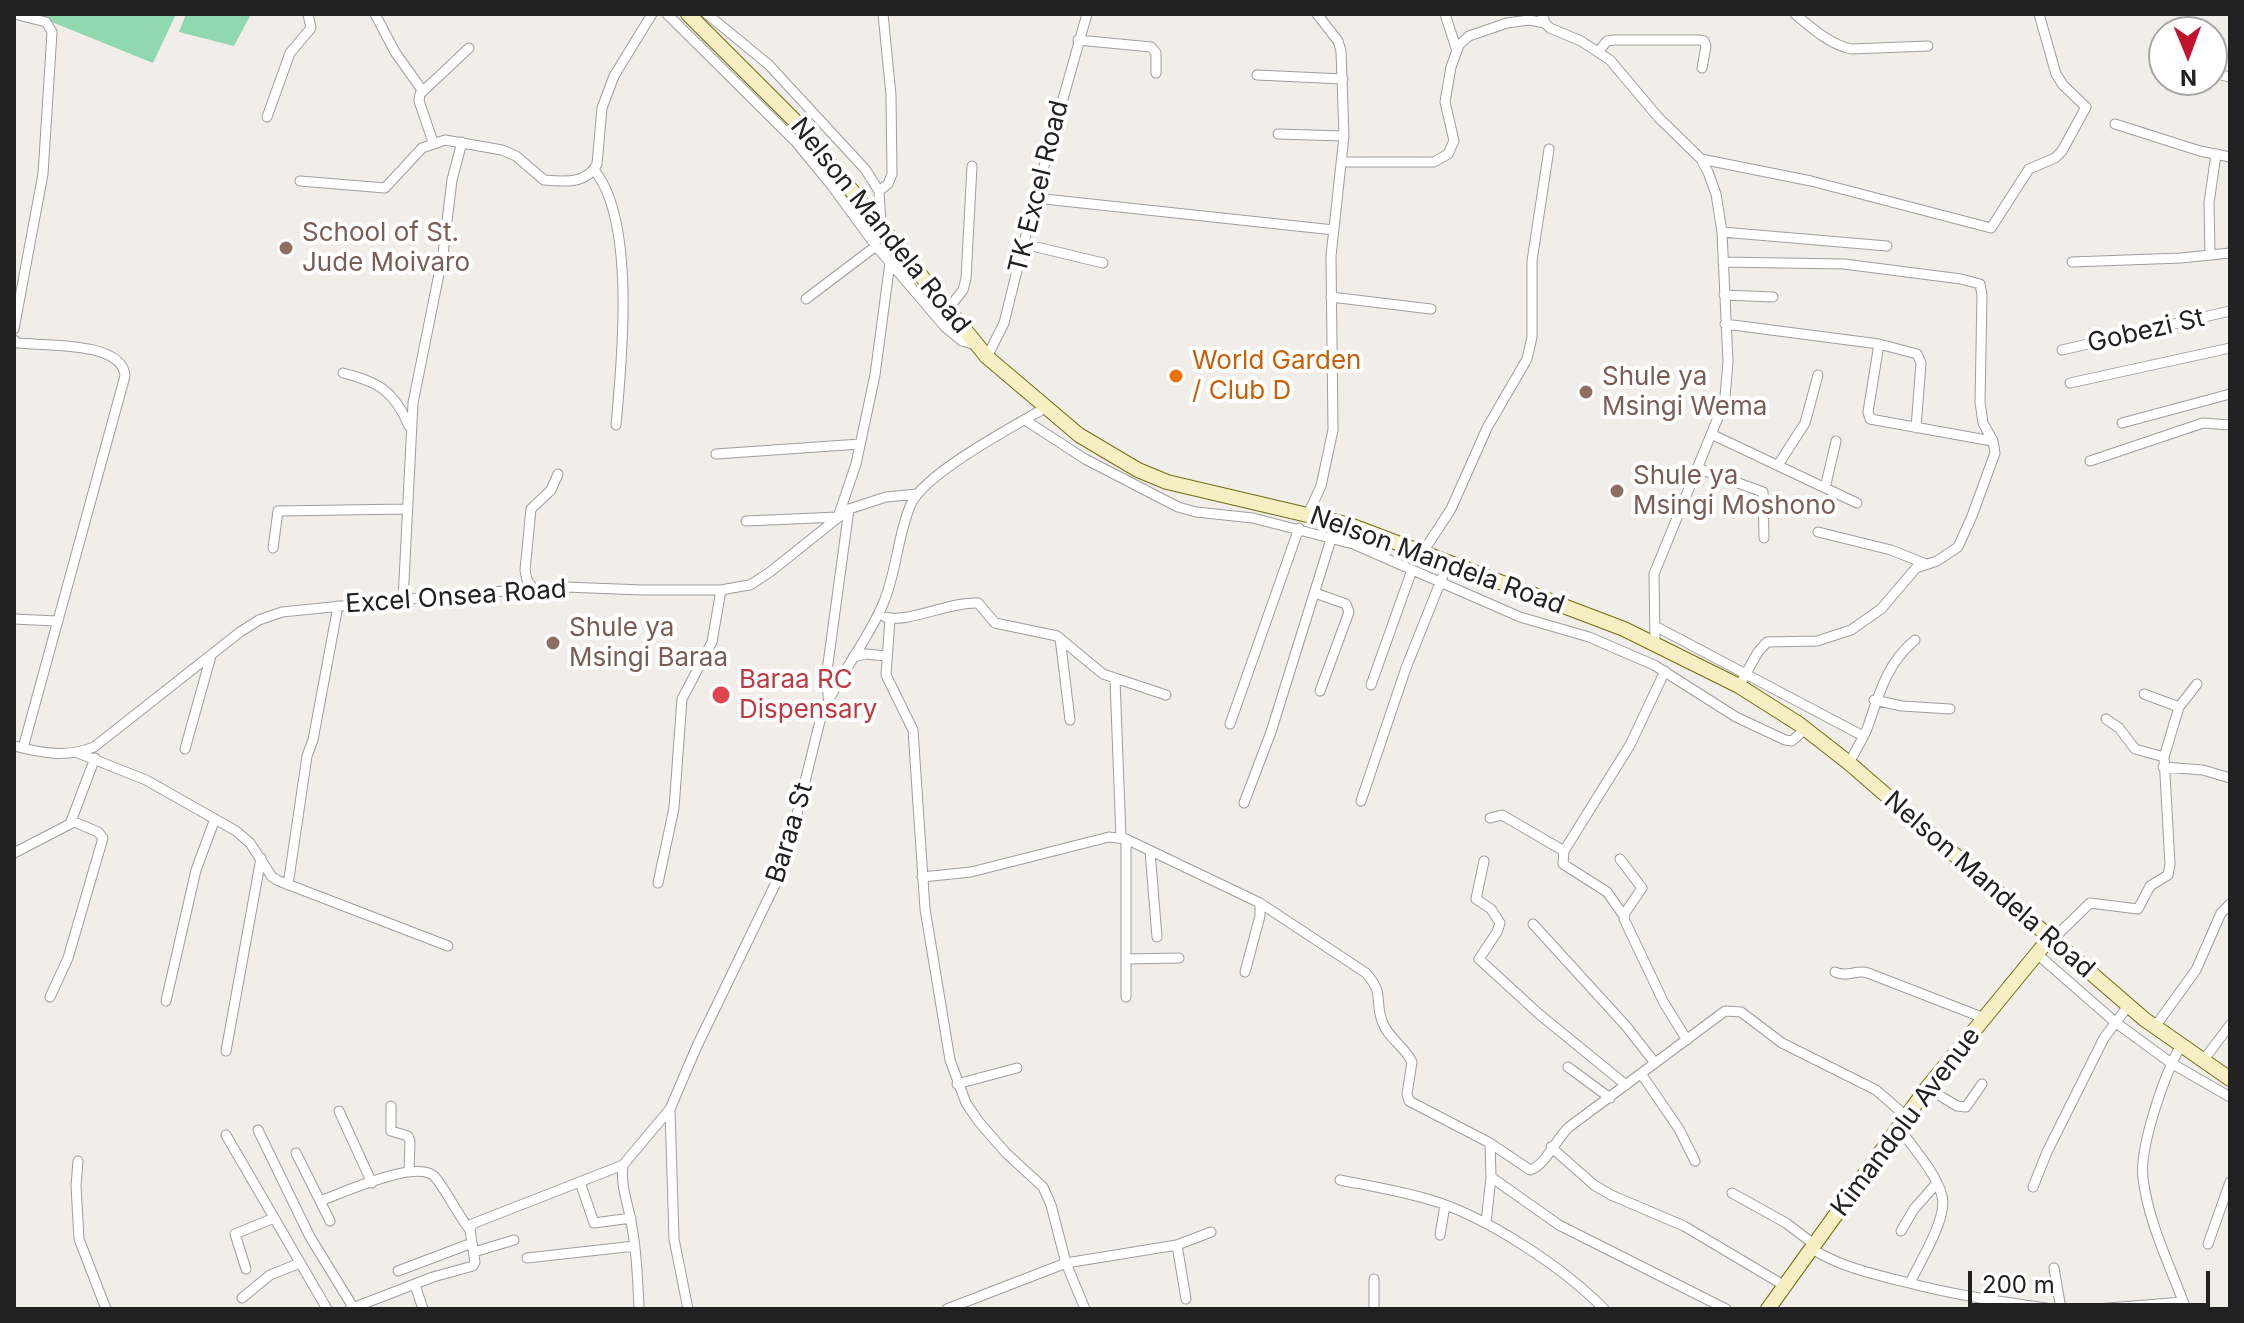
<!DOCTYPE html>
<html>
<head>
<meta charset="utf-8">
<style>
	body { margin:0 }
	#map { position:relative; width:2244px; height:1323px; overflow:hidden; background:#f1ede9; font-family:Inter,sans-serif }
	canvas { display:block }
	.frame { position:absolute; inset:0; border:16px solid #212121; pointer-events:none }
	.north { position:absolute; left:2148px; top:16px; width:80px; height:80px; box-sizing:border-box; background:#fff; border:2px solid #a6a6a6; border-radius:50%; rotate:179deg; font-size:22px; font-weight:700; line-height:32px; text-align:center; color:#212121 }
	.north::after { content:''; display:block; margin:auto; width:28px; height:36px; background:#c1122f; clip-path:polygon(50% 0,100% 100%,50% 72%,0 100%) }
	.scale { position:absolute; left:1968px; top:1271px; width:242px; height:36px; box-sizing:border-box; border:4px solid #212121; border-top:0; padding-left:10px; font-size:24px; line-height:28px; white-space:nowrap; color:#212121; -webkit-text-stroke:6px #fff; paint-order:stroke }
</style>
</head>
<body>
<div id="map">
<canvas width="2244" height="1323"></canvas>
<div class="frame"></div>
<div class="north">N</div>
<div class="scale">200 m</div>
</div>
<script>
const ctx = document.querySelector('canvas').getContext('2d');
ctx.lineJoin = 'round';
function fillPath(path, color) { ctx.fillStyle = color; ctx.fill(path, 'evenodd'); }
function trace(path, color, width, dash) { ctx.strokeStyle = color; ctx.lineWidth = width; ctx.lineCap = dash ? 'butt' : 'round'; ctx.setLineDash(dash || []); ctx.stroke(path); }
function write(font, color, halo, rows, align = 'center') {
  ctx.font = font + ' Inter,sans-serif'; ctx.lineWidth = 8; ctx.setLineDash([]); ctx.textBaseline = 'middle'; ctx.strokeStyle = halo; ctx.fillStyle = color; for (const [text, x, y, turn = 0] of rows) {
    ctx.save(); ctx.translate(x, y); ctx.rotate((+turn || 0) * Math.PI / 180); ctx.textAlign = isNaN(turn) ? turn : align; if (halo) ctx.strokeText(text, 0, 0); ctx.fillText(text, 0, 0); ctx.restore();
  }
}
const pitch = new Path2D(`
	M32 14H176L153 63Z
	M186 14H251L234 46 179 32Z`);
const street = new Path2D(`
	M14 14 46 22 52 32 43 174 14 329
	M375 14 395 52 422 90
	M667 14 795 141 832 186 876 246 945 327 962 341 976 345
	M707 14 769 65 865 169 879 191 881 224
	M1445 14 1456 48
	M1542 14 1545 23 1550 28 1581 41 1610 60 1658 117 1701 159 1708 172 1716 194 1722 232 1728 362 1725 396 1719 415 1654 574 1655 643
	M1795 14C1812 28 1829 44 1851 49L1928 46
	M1078 40 1151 47 1156 53V73
	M1598 52 1607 41 1614 40H1699L1704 41 1706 46 1702 68
	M2212 73 2230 77
	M1257 75 1343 79
	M267 117 290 53 311 28 308 14
	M2115 124 2200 151 2230 157
	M1278 134 1344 136
	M433 142 419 101 420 94 469 48
	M1701 159 1811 181 1991 228 2029 169 2055 158 2062 151 2086 107 2063 85 2056 74 2039 14
	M1343 162H1434L1448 154 1454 141 1445 102 1451 67 1459 45 1469 36 1507 23 1529 20 1545 23
	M594 170C636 220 622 361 616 425
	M300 181 385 188 422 148 445 140 502 150 516 156 544 180C564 182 587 184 597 164L602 108 614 76 652 14
	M879 191 888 184 892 174 891 95 883 14
	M1035 198 1334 230
	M1722 232 1887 246
	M1024 244 1103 263
	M2210 255 2209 203 2216 154
	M1723 262 1844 264 1961 279 1980 284 1982 295 1980 402 1983 423 1993 441 1995 453 1972 516 1958 547 1937 561 1916 568 1881 609 1851 630 1817 641 1767 642 1758 652 1739 686
	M2072 262 2181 258 2230 253
	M1724 295 1773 297
	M1331 297 1431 309
	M806 299 876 246
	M948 309 963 290 966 279 972 166
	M1725 324 1879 344 1917 354 1921 363 1916 428
	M14 340 18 343C44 346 123 341 125 376L23 748
	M1879 344 1868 412 1870 419 1992 441
	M2062 350 2230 311
	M987 357 1004 323 1035 198 1087 14
	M343 373C379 382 394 391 409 426
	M2070 383 2230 348
	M1025 420 1085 459 1178 507 1196 512 1253 518 1353 544 1520 617 1589 637 1654 665 1736 717 1785 740 1792 741 1805 729
	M2122 423 2230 394
	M1711 434 1857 503
	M716 454 860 444
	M2090 461 2203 423 2230 425
	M1778 465 1805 423 1818 375
	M1697 468 1763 492 1764 538
	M1825 488 1836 441
	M1308 514 1321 486 1333 430 1331 256 1344 136 1341 51 1338 41 1317 14
	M746 521 838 517 856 464 875 375 890 262
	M1818 532 1891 550 1926 564
	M273 548 278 511 407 509
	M1423 552 1451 509 1487 428 1527 359 1532 337V261L1549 149
	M533 588 527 580 525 570 531 509 551 490 558 474
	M1315 593 1346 604 1349 612 1320 691
	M403 600 413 403 443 254 452 180 462 142
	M885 617C906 624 951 601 978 603L995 623 1057 636 1103 674 1166 695
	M14 619 56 621
	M890 619 886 675 913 730 925 909 950 1060 966 1103 979 1122 1006 1153 1043 1187 1051 1205 1066 1263 1085 1309
	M1655 626 1863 736
	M1060 638 1070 720
	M853 657 866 654 886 656
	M1115 680 1121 838
	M1371 685 1412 570
	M2144 694 2179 707
	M828 696 827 671 849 509
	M1874 700 1902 706 1950 709
	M2106 719 2119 728 2135 749 2164 757
	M1230 724 1299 528
	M14 746C42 753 66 758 94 747L240 632 259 620 282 612 461 594 565 587 643 590H721L743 586 750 585 770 572 849 509 886 497 917 494
	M185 749 211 656
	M78 753 146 780 236 831 250 843 272 877 279 881 448 946
	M1849 763C1855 752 1862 740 1867 729 1879 695 1886 664 1915 640
	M2163 767 2203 770 2230 778
	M1361 801 1406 668 1448 563
	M1244 803 1271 732 1332 536
	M1490 818 1502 815 1564 851
	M1126 839V997
	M1150 851 1157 937
	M14 853 70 824 95 758
	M1620 859 1642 888 1625 913 1624 919 1664 1003 1687 1040
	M1484 861 1476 899 1491 909 1500 923 1497 932 1479 959 1539 1014 1626 1085
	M922 877 971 872 1109 837 1126 839 1260 903 1366 973C1385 995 1374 998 1382 1021 1387 1037 1405 1047 1412 1062L1407 1094 1409 1101 1490 1143 1530 1170C1545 1166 1556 1139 1569 1127L1725 1011 1741 1012 1782 1043 1876 1090 1907 1117
	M658 883 674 808 682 699 712 642 721 590
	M288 885 307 756 313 740 338 606
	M1624 916 1607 892 1563 864 1564 851 1630 745 1665 671
	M1533 924 1626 1026 1655 1063
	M2051 941 2090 903 2138 909 2150 886 2168 875 2170 864 2164 757 2179 707 2197 684
	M2036 953 2115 1022 2171 1063 2230 1097
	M1127 959 1179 958
	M1245 972 1260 916V903
	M1835 972C1848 978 1855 969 1868 973L1984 1018
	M50 997 68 958 103 838 98 832 72 821
	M166 1001 196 870 215 819
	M2154 1028 2196 970 2221 913 2230 904
	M2180 1047C2165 1074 2139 1147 2143 1178 2148 1222 2171 1268 2186 1309
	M226 1051 261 858
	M2202 1062 2230 1025
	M1568 1067 1610 1098
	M1642 1075 1679 1129 1695 1161
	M957 1084 1017 1068
	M1927 1088 1957 1106 1966 1107 1982 1084
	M391 1106V1131L408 1136 410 1141 409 1171
	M670 1110 674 1239 688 1309
	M339 1111 372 1183
	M1898 1127C1911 1145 1937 1174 1942 1196 1948 1218 1919 1263 1910 1283
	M258 1130 310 1237 353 1307
	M226 1135 327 1309
	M1551 1147 1594 1185 1611 1195 1684 1226 1785 1286
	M296 1153 330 1221
	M78 1161 76 1186 79 1239 106 1309
	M1491 1177 1559 1225 1726 1309
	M1340 1180C1370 1186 1401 1191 1431 1200 1487 1217 1563 1267 1604 1309
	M580 1182 594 1223 631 1218
	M2033 1187 2047 1152 2104 1038 2128 1006
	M1732 1193 1786 1223 1815 1245
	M320 1201C342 1193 418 1158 435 1177 448 1193 457 1214 470 1230
	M1486 1223 1491 1177 1490 1143
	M1901 1231 1914 1209 1937 1183
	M1440 1235 1445 1205
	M2208 1244 2230 1182
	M1177 1245 1186 1299
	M1812 1249C1841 1267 1873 1274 1905 1282 1954 1295 2002 1302 2052 1309
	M474 1252 514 1240
	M527 1258 635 1246
	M2054 1268 2061 1309
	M246 1269 235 1234 274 1218
	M398 1271 472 1243
	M1374 1279V1309
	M415 1285 423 1309
	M242 1298 270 1275 300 1263
	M350 1309 433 1277 473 1266 475 1262 470 1230 472 1224 623 1165
	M639 1309C638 1282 637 1254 632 1227 629 1206 620 1186 623 1165L670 1109 697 1046 784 866 821 717C837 677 866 644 883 604 897 572 897 536 911 504 925 473 1014 426 1045 408
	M947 1309 1066 1263 1177 1245 1211 1232
	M2096 1309 2183 1302`);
const secondary = new Path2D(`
	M688 14 796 122 987 357 1079 435 1138 470 1167 482 1350 525 1624 629 1739 686 1799 724 1849 763 2144 1019 2230 1079
	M1768 1309 1927 1088 2049 939`);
const markers = [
	[286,248,8,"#8d6e63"],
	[1176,376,8,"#e8710a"],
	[1586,392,8,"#8d6e63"],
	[1617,491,8,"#8d6e63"],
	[553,643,8,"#8d6e63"],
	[721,695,10,"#e0444e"]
];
const streetNames = [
	["TK Excel Road",1039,187,-76],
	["Nelson Mandela Road",880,226,51],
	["Gobezi St",2146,331,-13],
	["Nelson Mandela Road",1437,561,20],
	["Excel Onsea Road",456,597,-4],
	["Baraa St",790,833,-73],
	["Nelson Mandela Road",1989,885,41],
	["Kimandolu Avenue",1906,1122,-53]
];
const educationNames = [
	["School of St.",302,233],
	["Jude Moivaro",302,263],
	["Shule ya",1602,377],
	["Msingi Wema",1602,407],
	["Shule ya",1633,476],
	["Msingi Moshono",1633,506],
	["Shule ya",569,628],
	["Msingi Baraa",569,658]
];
const foodNames = [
	["World Garden",1192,361],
	["/ Club D",1192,391]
];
const healthNames = [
	["Baraa RC",739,680],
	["Dispensary",739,710]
];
fillPath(pitch, '#8fd8b0');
trace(street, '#9e9e9e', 11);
trace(secondary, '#726c0f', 16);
trace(street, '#fff', 9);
trace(secondary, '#f5efc3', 14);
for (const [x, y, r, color] of markers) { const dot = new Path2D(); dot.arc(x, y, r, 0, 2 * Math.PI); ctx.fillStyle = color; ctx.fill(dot); trace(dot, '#fff', 3); }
write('26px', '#212121', '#fff', streetNames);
write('26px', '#785e54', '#fff', educationNames, 'left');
write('26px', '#c56008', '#fff', foodNames, 'left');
write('26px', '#be3a42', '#fff', healthNames, 'left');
</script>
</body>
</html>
